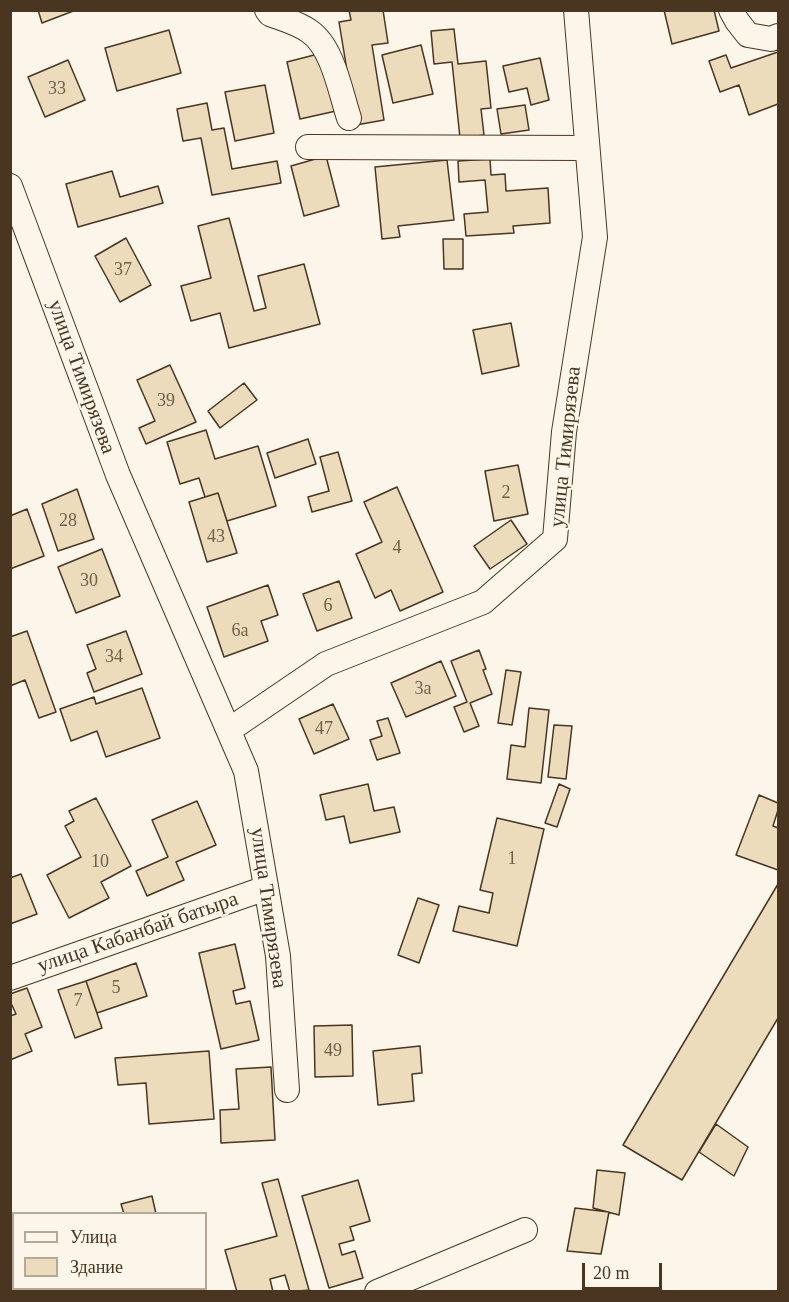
<!DOCTYPE html>
<html>
<head>
<meta charset="utf-8">
<style>
	body { margin:0 }
	#map { position:relative; width:789px; height:1302px; overflow:hidden; background:#fbf6e9; font-family:Georgia,serif }
	canvas { display:block }
	.frame { position:absolute; inset:0; border:12px solid #4a3520; pointer-events:none }
	.legend { position:absolute; left:12px; top:1212px; width:195px; height:78px; box-sizing:border-box; background:#fbf6e9; border:2px solid #b4a999; margin:0; padding:8px 10px; list-style:none; font-size:18px; color:#4a3520 }
	.legend li { display:flex; align-items:center; gap:12px; height:30px }
	.legend b { width:30px; border:2px solid #b4a999 }
	.scale { position:absolute; left:582px; top:1263px; width:80px; height:27px; box-sizing:border-box; border:3px solid #4a3520; border-top:0; padding-left:8px; font-size:18px; line-height:21px; white-space:nowrap; color:#4a3520; -webkit-text-stroke:4px #fbf6e9; paint-order:stroke }
</style>
</head>
<body>
<div id="map">
<canvas width="789" height="1302"></canvas>
<div class="frame"></div>
<ul class="legend">
<li><b style="height:8px;background:#fbf6e9"></b>Улица</li>
<li><b style="height:16px;background:#ecdcbc"></b>Здание</li>
</ul>
<div class="scale">20 m</div>
</div>
<script>
const ctx = document.querySelector('canvas').getContext('2d');
ctx.lineJoin = 'round';
function fillPath(path, color) { ctx.fillStyle = color; ctx.fill(path, 'evenodd'); }
function trace(path, color, width, dash) { ctx.strokeStyle = color; ctx.lineWidth = width; ctx.lineCap = dash ? 'butt' : 'round'; ctx.setLineDash(dash || []); ctx.stroke(path); }
function write(font, color, halo, rows, align = 'center') {
  ctx.font = font + ' Georgia,serif'; ctx.lineWidth = 4.5; ctx.setLineDash([]); ctx.textBaseline = 'middle'; ctx.strokeStyle = halo; ctx.fillStyle = color; for (const [text, x, y, turn = 0] of rows) {
    ctx.save(); ctx.translate(x, y); ctx.rotate((+turn || 0) * Math.PI / 180); ctx.textAlign = isNaN(turn) ? turn : align; if (halo) ctx.strokeText(text, 0, 0); ctx.fillText(text, 0, 0); ctx.restore();
  }
}
const building = new Path2D(`
	M38 10H76L42 23Z
	M349 10H383L388 43 372 45 384 120 356 125 339 22 351 20Z
	M664 10H714L719 31 672 44Z
	M454 29 458 64 486 61 491 108 481 109 484 135 460 138 452 62 434 64 431 31Z
	M169 30 181 73 117 91 105 48Z
	M421 45 433 94 393 103 382 55Z
	M778 52V104L749 115 739 85 720 92 709 61 726 55 731 68Z
	M322 53 336 111 300 119 287 62Z
	M540 58 549 100 531 105 527 88 509 92 503 66Z
	M68 60 85 100 45 117 28 77Z
	M265 85 274 133 235 141 225 92Z
	M207 103 212 130 224 128 232 169 277 161 281 183 212 195 201 138 183 141 177 109Z
	M525 105 529 130 501 134 497 109Z
	M326 156 339 206 304 216 291 166Z
	M490 159 491 175 505 174 506 191 548 188 550 223 513 226 514 233 466 236 464 214 488 212 485 180 459 182 458 161Z
	M447 160 454 220 398 226 400 237 382 239 375 167Z
	M112 171 120 197 158 186 163 203 78 227 66 184Z
	M229 218 254 311 266 308 258 276 304 264 320 324 229 348 220 313 191 321 181 286 211 278 198 226Z
	M126 238 151 285 120 302 95 256Z
	M443 239H463V269H444Z
	M511 323 519 366 482 374 473 330Z
	M170 365 196 422 146 444 139 428 155 421 137 380Z
	M244 383 257 400 220 428 208 411Z
	M206 430 215 459 258 446 276 506 227 521 218 493 205 497 199 478 180 484 167 442Z
	M308 439 316 464 275 478 267 453Z
	M338 452 352 501 312 512 308 497 329 491 320 457Z
	M518 465 528 514 494 521 485 471Z
	M397 487 443 592 400 611 391 590 375 598 356 554 382 542 364 502Z
	M77 489 94 539 58 551 42 504Z
	M218 493 237 553 207 562 189 502Z
	M27 509 44 556 10 569V516Z
	M511 520 527 544 490 569 474 546Z
	M102 549 120 596 76 613 58 567Z
	M339 581 352 618 317 631 303 594Z
	M268 585 278 615 261 621 268 641 224 657 207 607Z
	M27 631 56 712 39 718 25 680 10 686V637Z
	M126 631 142 674 94 692 87 673 96 669 87 645Z
	M479 650 486 669 483 670 492 694 470 703 479 726 464 732 454 707 467 702 451 661Z
	M441 661 456 696 406 717 391 683Z
	M506 670 521 672 512 725 498 723Z
	M142 688 160 738 106 757 97 731 71 741 60 709 94 697 96 704Z
	M333 704 349 739 314 754 299 719Z
	M529 708 549 710 541 783 507 779 511 745 525 747Z
	M388 718 400 753 377 760 370 740 382 736 377 721Z
	M554 725 572 726 566 779 548 777Z
	M368 784 374 811 394 807 400 832 350 843 344 816 326 820 320 795Z
	M559 784 570 789 557 827 545 823Z
	M759 795 778 803V810L773 826 778 828V870L736 855Z
	M96 798 131 866 101 882 109 898 69 918 47 875 81 857 65 826 74 821 69 811Z
	M197 801 216 845 176 862 184 880 147 896 136 871 168 857 152 820Z
	M497 818 544 829 517 946 453 931 459 906 489 913 493 893 480 890Z
	M21 874 37 914 10 924V878Z
	M778 884V1018L682 1180 623 1145Z
	M418 898 439 905 419 963 398 955Z
	M235 944 245 988 233 991 236 1004 250 1001 259 1040 221 1049 199 953Z
	M136 963 147 996 97 1013 86 981Z
	M86 981 102 1028 75 1038 58 990Z
	M27 988 42 1027 25 1034 32 1051 10 1060V1016L16 1014 10 1001V994Z
	M352 1025 353 1076 315 1077 314 1026Z
	M420 1046 422 1073 412 1074 414 1101 378 1105 373 1051Z
	M209 1051 214 1119 149 1124 146 1083 118 1085 115 1058Z
	M271 1067 275 1140 221 1143 220 1110 239 1109 236 1069Z
	M716 1124 748 1147 734 1176 699 1152Z
	M597 1170 625 1173 619 1215 593 1208Z
	M278 1179 309 1290 290 1292 285 1275 270 1279 273 1292H237L225 1250 277 1236 262 1183Z
	M358 1180 370 1221 350 1227 354 1240 339 1244 342 1255 355 1251 363 1278 329 1288 302 1196Z
	M152 1196 156 1214H124L121 1204Z
	M575 1208 609 1212 601 1254 567 1251Z
	M27 1288H63L64 1292H28Z
	M157 1288H178L179 1292H158Z
	M195 1288H202L203 1292H187Z`);
const street = new Path2D(`
	M267 10 270 14C283 19 298 23 309 31 333 47 340 91 349 118
	M731 10 737 21 748 35 771 39 778 36
	M308 147 587 148
	M10 186 118 475 246 771 278 956 287 1090
	M229 730 326 664 483 602 555 539 564 432 595 237 576 10
	M10 978 266 888
	M377 1292 525 1230`);
const numberNames = [
	["33",57,89],
	["37",123,270],
	["39",166,401],
	["2",506,493],
	["28",68,521],
	["43",216,537],
	["4",397,548],
	["30",89,581],
	["6",328,606],
	["6а",240,631],
	["34",114,657],
	["3а",423,689],
	["47",324,729],
	["1",512,859],
	["10",100,862],
	["5",116,988],
	["7",78,1001],
	["49",333,1051]
];
const streetNames = [
	["улица Тимирязева",81,377,70],
	["улица Тимирязева",566,447,-84],
	["улица Тимирязева",268,908,82],
	["улица Кабанбай батыра",138,933,-19]
];
fillPath(building, '#ecdcbc');
trace(building, '#4a3520', 1.5);
trace(street, '#4a3520', 26);
trace(street, '#fbf6e9', 24);
write('18px', '#725f47', null, numberNames);
write('21px', '#4a3520', '#fbf6e9', streetNames);
</script>
</body>
</html>
